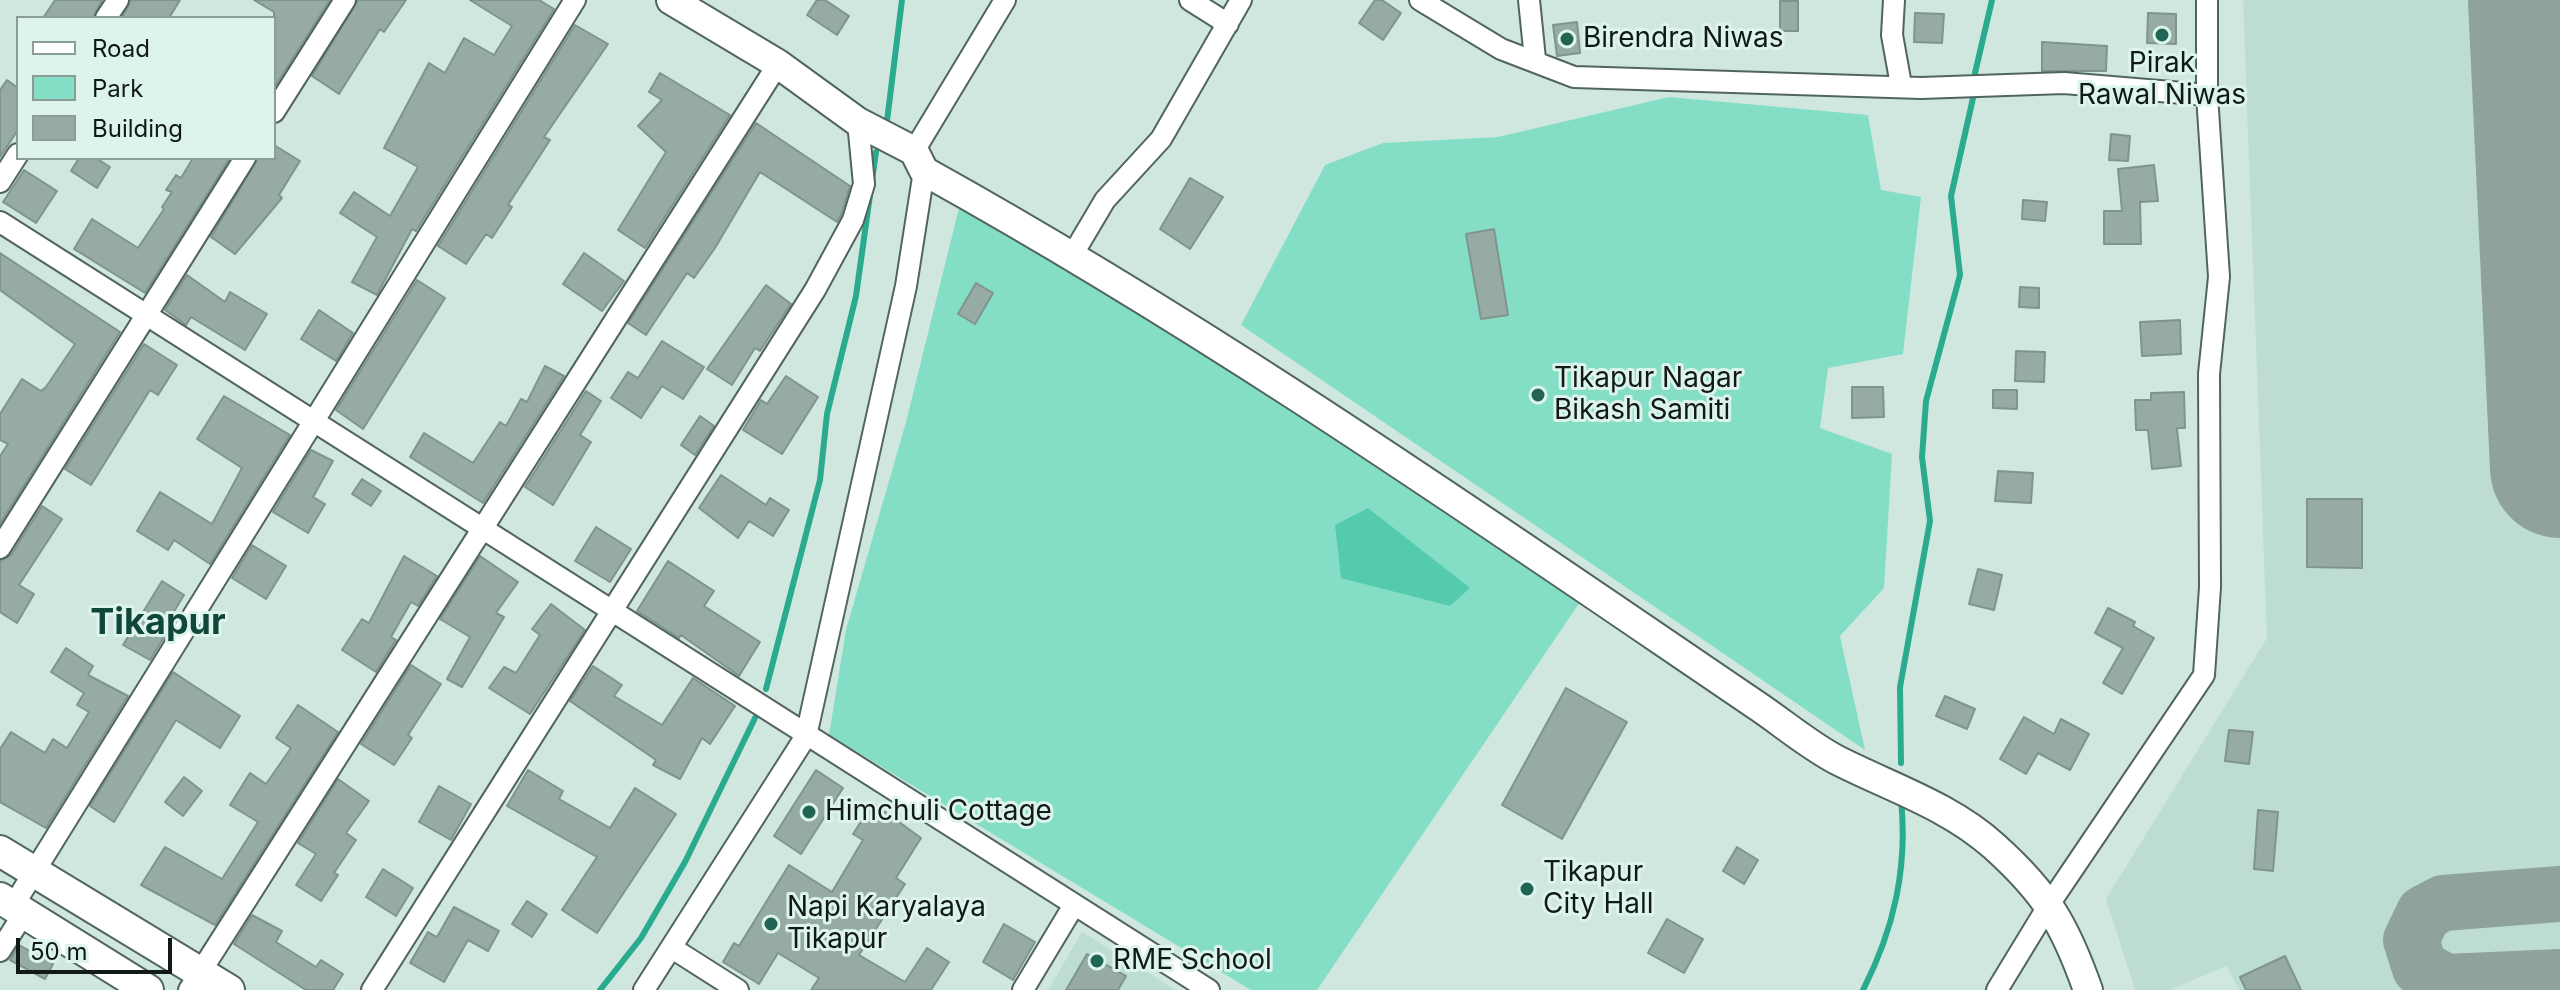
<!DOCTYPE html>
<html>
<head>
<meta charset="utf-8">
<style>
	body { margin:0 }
	#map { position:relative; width:2560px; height:990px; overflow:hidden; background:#d0e7e0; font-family:Inter,sans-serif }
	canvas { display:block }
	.legend { position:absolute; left:16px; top:16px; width:260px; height:144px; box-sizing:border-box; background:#ddf4ed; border:2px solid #8c9d97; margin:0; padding:10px 14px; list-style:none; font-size:24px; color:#121a17 }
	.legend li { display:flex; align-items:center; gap:16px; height:40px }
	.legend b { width:40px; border:2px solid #8c9d97 }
	.scale { position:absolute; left:16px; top:938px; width:156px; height:36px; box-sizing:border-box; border:4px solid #121a17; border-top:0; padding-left:10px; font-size:24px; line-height:28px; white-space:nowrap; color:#121a17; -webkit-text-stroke:6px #ddf4ed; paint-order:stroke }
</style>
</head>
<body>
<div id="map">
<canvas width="2560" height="990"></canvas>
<ul class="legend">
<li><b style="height:10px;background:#fff"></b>Road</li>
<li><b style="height:22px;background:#84dec5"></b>Park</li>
<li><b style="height:22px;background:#95aba4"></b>Building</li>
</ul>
<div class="scale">50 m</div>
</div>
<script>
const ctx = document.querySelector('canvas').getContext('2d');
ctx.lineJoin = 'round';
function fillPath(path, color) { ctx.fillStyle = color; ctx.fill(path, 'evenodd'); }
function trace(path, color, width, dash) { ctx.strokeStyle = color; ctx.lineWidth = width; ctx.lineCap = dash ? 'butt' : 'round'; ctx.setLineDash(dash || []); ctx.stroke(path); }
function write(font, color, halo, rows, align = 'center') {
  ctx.font = font + ' Inter,sans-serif'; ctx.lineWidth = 6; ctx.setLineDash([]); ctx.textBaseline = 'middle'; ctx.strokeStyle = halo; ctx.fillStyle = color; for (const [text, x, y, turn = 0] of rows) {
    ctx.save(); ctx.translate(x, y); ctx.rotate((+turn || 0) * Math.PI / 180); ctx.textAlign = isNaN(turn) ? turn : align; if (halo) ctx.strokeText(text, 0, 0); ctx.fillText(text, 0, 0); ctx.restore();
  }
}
const built = new Path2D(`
	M2243 0H2560V990H2239L2227 966 2169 990H2135L2106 899 2267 638Z
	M1082 932 1176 990H1048Z`);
const green = new Path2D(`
	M1669 97 1868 115 1881 190 1921 197 1903 354 1828 368 1820 428 1892 454 1884 588 1840 636 1865 750 1241 325 1325 165 1383 143 1498 137Z
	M960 204 1423 492 1582 599 1317 990H1251L829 735 846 630 906 422Z`);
const forest = new Path2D(`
	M1368 508 1470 588 1450 606 1341 578 1335 525Z`);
const stream = new Path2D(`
	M1975 73 1992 0
	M887 121 902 0
	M766 689 820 480 827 414 856 296 876 152
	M1901 763 1900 687 1930 521 1922 457 1926 401 1960 275 1951 196 1973 98
	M600 990 641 938 685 862 755 718
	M1863 990C1894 929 1908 868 1901 799`);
const taxiway = new Path2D(`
	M2560 894 2443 903 2424 913 2411 940 2420 968 2446 982 2560 977`);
const runway = new Path2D(`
	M2538 0 2560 468`);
const building = new Path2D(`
	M55 0H102L93 18H43Z
	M131 0H180L169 18H122Z
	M254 0H330L274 88V12Z
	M358 0H406L384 32 380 29 339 94 312 76Z
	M470 0H539L554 9 416 231 412 229 377 295 352 282 377 237 340 213 354 192 390 216 418 167 384 148 429 63 445 73 464 38 494 55 512 26Z
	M817 0H825L849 16 837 35 807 15Z
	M1375 0H1382L1401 13 1383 40 1359 23Z
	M1780 1H1798V31H1780Z
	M1915 13 1944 14 1942 43 1914 42Z
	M2148 13 2176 14V44L2147 43Z
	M1577 22 1580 53 1557 56 1553 25Z
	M575 25 608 44 544 137 550 140 508 205 512 207 492 238 486 234 466 264 438 246Z
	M2042 42 2107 46 2106 71H2042Z
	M660 73 730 115 645 248 618 230 666 152 638 126 662 100 649 92Z
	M7 80 18 88V130L0 157V90Z
	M756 123 850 186 841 215 837 222 760 172 715 248 694 278 687 273 646 335 628 323Z
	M2111 134 2130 136 2128 161 2109 160Z
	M274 145 300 161 279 195 282 198 235 254 211 237 258 158H274Z
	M79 158H96L110 167 97 188 71 171Z
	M193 158H230L145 293 74 249 92 219 138 248 164 209 162 207 172 192 166 190 176 175 181 178Z
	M2154 165 2158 201 2140 202 2141 244H2104V211H2122L2118 169Z
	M24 170 57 191 36 223 3 202Z
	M1190 178 1223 197 1190 249 1160 229Z
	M2023 200 2047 202 2045 221 2022 219Z
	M1494 229 1508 315 1481 319 1466 234Z
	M0 253 120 332 0 524V456L8 444 0 440V414L22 379 41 391 46 387 75 344 0 290Z
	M584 253 624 281 602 311 563 284Z
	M187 275 225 302 230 292 267 314 245 350 191 317 186 325 165 310Z
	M417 280 445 298 363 429 336 410Z
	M976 283 993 293 975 324 958 314Z
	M766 285 791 304 760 351 755 348 732 385 707 369Z
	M2020 287 2039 288V308L2019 307Z
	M319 310 353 333 336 361 301 339Z
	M2180 320 2181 354 2142 356 2140 322Z
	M662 341 704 367 683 399 662 386 641 418 611 398 628 372 638 378Z
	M144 344 177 365 158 395 150 390 91 485 65 469Z
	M2016 351 2045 352 2044 382 2015 381Z
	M545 366 564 376 483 503 410 457 424 433 473 463 500 422 506 426 521 399 527 402Z
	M786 376 818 397 782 454 743 430 761 400 767 404Z
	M1852 387H1883L1884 417 1852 418Z
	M1993 390H2017V409L1993 408Z
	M586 391 601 401 580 435 591 442 553 505 525 487Z
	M2184 392 2185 428H2177L2181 466 2152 469 2148 430H2136L2135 400H2151V393Z
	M224 396 290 435 210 564 174 540 168 550 137 531 160 492 212 524 242 468 197 439Z
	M700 416 714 426 695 455 681 445Z
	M311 450 333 461 313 497 325 504 308 533 273 512Z
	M1998 471 2033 473 2031 503 1995 501Z
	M721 475 766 505 770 498 789 510 773 536 749 521 738 538 699 508Z
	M362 479 381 491 371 506 352 494Z
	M2307 499H2362V568L2307 567Z
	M42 506 62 519 19 585 34 594 17 623 0 612V561L11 555Z
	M596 527 631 549 610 582 575 561Z
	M252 545 286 566 266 599 232 578Z
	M404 556 437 576 418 606 411 602 391 637 396 640 376 672 342 650 362 619 369 623Z
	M480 556 518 582 496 613 504 617 462 687 447 679 470 637 440 619Z
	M668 561 714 591 704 606 760 642 739 676 681 635 679 638 637 611Z
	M1978 569 2002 575 1994 610 1969 604Z
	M162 581 184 595 164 628 168 631 150 660 123 645Z
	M551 604 585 630 530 714 489 688 504 667 516 673 540 635 532 629Z
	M2108 608 2135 622 2133 626 2154 638 2122 694 2103 683 2123 648 2095 633Z
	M66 648 93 666 88 675 128 696 46 828 0 802V749L11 732 45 753 53 739 67 748 89 712 77 705 84 693 51 672Z
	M411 665 441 684 408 735 412 738 394 765 361 744Z
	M593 666 622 685 614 696 662 725 693 678 735 706 710 744 702 738 680 779 653 765 656 760 570 701Z
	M173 672 240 716 220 748 176 720 114 822 90 806Z
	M1566 688 1627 722 1562 839 1502 805Z
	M1945 696 1975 709 1967 729 1936 716Z
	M298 705 338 732 215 925 141 885 165 847 222 879 258 822 230 805 250 773 266 784 291 748 276 738Z
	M2024 717 2054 734 2061 719 2089 734 2070 770 2038 753 2026 774 2000 759Z
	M2229 730 2253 732 2249 764 2225 761Z
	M528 770 563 791 559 799 610 828 635 788 676 814 597 933 562 910 597 857 507 806Z
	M816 770 843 788 801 854 774 836Z
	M184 777 202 791 183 816 165 802Z
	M338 779 369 801 346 833 356 840 334 873 338 875 321 901 296 885 316 854 298 843Z
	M439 786 471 804 451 840 419 822Z
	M873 803 921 838 896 878 905 884 859 955 905 982 927 948 949 962 931 990H811L819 978 778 953 759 984 723 962 734 943 739 946 789 865 832 892 863 840 853 834Z
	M2258 810 2278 812 2273 871 2254 869Z
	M1737 847 1758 860 1744 884 1723 871Z
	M383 869 413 888 396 916 366 897Z
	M527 901 547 914 532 937 512 924Z
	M454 907 499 931 488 951 468 940 444 982 410 963 428 932 437 937Z
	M252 915 282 931 276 942 316 967 321 960 343 974 333 990H306L234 944Z
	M1667 919 1703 939 1684 973 1648 953Z
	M1004 924 1035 942 1013 980 983 962Z
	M19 945 53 964 45 979 10 960Z
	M1087 954 1126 976 1118 990H1066Z
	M2285 956 2301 990H2246L2240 977Z`);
const street = new Path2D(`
	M1190 0 1228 24
	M1420 0 1501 49 1574 77 1921 88 2064 83 2207 95
	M1529 0 1535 59
	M1894 0 1892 35 1901 85
	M106 18 118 0
	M274 112 345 0
	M914 151 1005 0
	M0 182 18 154
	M0 222 1209 990
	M1073 254 1105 200 1161 139 1241 0
	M0 548 245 158
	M13 906 575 0
	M672 948 738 990
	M0 951 24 913
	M189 990 778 64
	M372 990 815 290 853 220 864 184 858 122
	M644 990 806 736 906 286 924 171
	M1023 990 1074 905
	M1997 990 2050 903 2204 675 2210 587 2209 374 2219 277 2207 95V0`);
const secondary = new Path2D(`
	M671 0 778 64 858 122 914 151 924 171C1214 332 1485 521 1759 707 1784 724 1810 746 1837 760 1890 787 1950 806 1995 847 2047 894 2065 925 2088 990`);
const primary = new Path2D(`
	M0 851 229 990
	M0 898 148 990`);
const markers = [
	[2162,35,8,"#216453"],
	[1567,39,8,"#216453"],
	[1538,395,8,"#216453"],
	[809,812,8,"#216453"],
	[1527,889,8,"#216453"],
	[771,924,8,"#216453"],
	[1097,961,8,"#216453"]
];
const poiNames = [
	["Birendra Niwas",1583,39],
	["Pirak",2162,64,"center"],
	["Rawal Niwas",2162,96,"center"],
	["Tikapur Nagar",1554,379],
	["Bikash Samiti",1554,411],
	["Himchuli Cottage",825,812],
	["Tikapur",1543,873],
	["City Hall",1543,905],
	["Napi Karyalaya",787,908],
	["Tikapur",787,940],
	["RME School",1113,961]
];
const districtNames = [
	["Tikapur",158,623]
];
fillPath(built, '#bdddd3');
fillPath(green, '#84dec5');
fillPath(forest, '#54cbad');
trace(stream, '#2aaa8e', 6);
trace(taxiway, '#90a29c', 56);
trace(runway, '#90a29c', 140);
fillPath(building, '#95aba4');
trace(building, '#7f948d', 2);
trace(street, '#51655e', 24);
trace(secondary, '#51655e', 32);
trace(primary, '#51655e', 34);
trace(street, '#fff', 20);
trace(secondary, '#fff', 28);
trace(primary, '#fff', 30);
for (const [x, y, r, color] of markers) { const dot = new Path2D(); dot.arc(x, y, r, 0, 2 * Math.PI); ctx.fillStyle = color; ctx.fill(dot); trace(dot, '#ddf4ed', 3); }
write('28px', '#121a17', '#ddf4ed', poiNames, 'left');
write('bold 36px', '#11473a', '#ddf4ed', districtNames);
</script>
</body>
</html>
